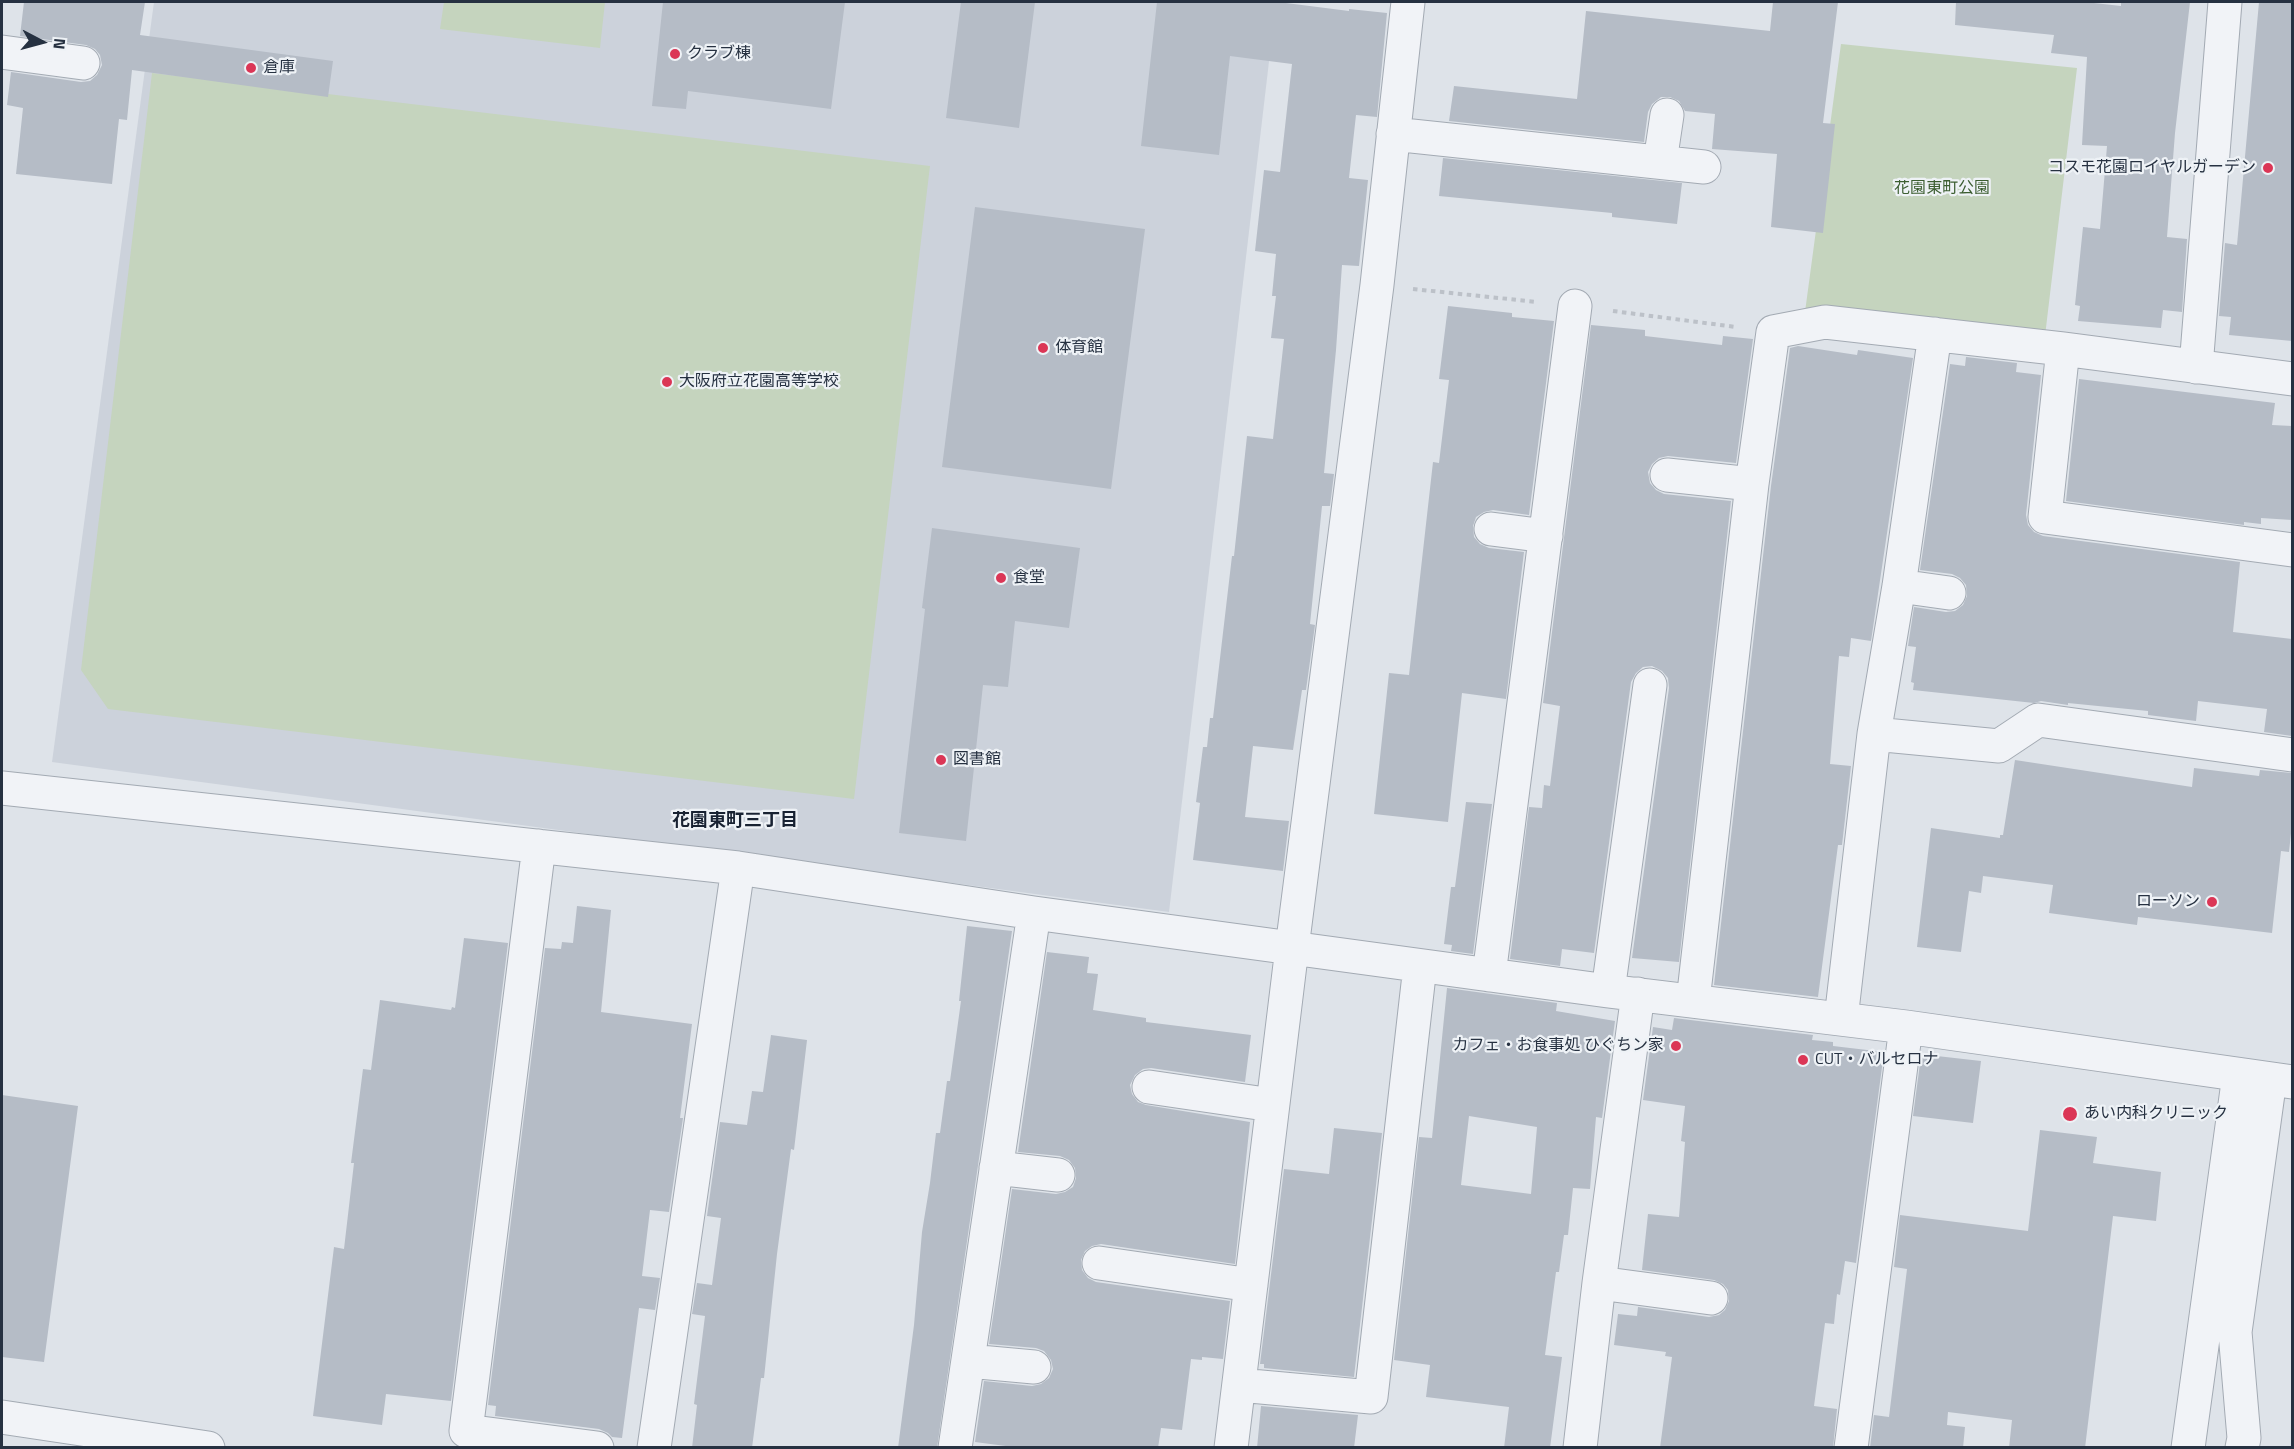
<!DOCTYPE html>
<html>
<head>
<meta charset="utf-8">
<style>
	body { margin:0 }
	#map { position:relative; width:2294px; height:1449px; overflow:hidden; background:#dee3e9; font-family:"Titillium Web",sans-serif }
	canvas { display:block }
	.frame { position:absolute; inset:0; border:3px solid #263141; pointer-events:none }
	.north { position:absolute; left:12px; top:12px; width:60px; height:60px; -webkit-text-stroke:4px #eef2f6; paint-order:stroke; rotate:96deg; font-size:16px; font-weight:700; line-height:24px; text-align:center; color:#263141 }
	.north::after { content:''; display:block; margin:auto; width:21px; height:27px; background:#263141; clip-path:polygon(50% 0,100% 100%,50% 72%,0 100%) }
</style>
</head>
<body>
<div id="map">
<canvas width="2294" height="1449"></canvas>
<div class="frame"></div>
<div class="north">N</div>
</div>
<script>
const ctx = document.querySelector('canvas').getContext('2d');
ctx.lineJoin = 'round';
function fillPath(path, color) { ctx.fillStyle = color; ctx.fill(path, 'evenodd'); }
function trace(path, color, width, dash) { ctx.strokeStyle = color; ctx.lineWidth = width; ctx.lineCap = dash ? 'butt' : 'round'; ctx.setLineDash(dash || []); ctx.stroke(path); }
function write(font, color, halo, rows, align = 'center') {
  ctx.font = font + ' "Titillium Web","Noto Sans JP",sans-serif'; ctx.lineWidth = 4.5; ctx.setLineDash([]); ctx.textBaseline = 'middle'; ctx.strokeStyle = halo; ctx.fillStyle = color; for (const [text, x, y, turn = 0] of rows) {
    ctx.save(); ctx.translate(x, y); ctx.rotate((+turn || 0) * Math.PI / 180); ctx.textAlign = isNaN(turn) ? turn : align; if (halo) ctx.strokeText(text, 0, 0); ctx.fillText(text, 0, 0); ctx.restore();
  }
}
const built = new Path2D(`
	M154 2H1276L1169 912 52 762Z`);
const green = new Path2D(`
	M444 2H605L600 48 440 29Z
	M1841 44 2077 68 2045 336 1805 312Z
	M152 73 930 166 854 799 108 709 81 670Z`);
const building = new Path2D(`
	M24 2H145L140 35 333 61 328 97 132 70 127 120 119 119 112 184 16 174 23 108 7 105 11 72 81 82 90 81 97 75 102 65 100 55 95 49 86 45 20 36Z
	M663 2H845L831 109 688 91 686 109 652 106Z
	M961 2H1035L1019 128 946 118Z
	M1157 2H1278L1349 11V9L1387 13 1377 117 1356 115 1349 178 1368 180 1359 266 1342 265 1336 350 1324 473 1334 474 1330 506H1322L1310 624 1315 625 1306 690H1302L1293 750 1253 746 1245 817 1289 821 1283 871 1193 860 1200 803 1196 802 1203 747H1207L1210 718H1213L1232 556H1234L1247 436 1273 439 1284 339 1271 338 1276 296H1272L1276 254 1255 251 1264 170 1280 172 1292 64 1230 56 1219 155 1141 146Z
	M1773 2H1838L1823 123 1835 124 1823 233 1771 227 1777 154 1712 149 1715 114 1685 111 1679 101 1670 97H1661L1652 104 1648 112 1644 142 1449 121 1454 86 1577 99 1586 11 1770 31Z
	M1956 2H2085L2121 6V2H2190L2175 133 2167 237 2187 239 2182 312 2163 310 2161 328 2078 321 2080 306 2075 305 2083 227 2100 229 2107 146 2082 145 2087 57 2051 53 2054 35 1955 25Z
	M2259 2H2292V341L2229 335 2231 317 2219 316 2225 243 2237 245Z
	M1443 158 1682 183 1677 224 1612 217V213L1439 196Z
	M975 207 1145 229 1111 489 942 467Z
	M1448 306 1512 313V317L1554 321 1529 515 1493 510 1484 512 1476 517 1473 526 1474 537 1480 544 1489 548 1524 552 1506 699 1462 693 1448 822 1374 814 1389 673 1409 675 1433 462 1439 463 1449 380 1439 379Z
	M1591 325 1645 330V336L1722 345 1723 336 1753 339 1736 463 1668 456 1659 458 1652 464 1648 472 1650 483 1656 490 1664 494 1731 501 1679 962 1632 958 1669 688 1668 678 1662 671 1652 666 1643 667 1636 673 1631 682 1594 953 1562 949 1560 966 1510 959 1529 807 1542 808 1544 785 1550 786 1560 706 1543 703Z
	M1798 346 1857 355 1858 350 1913 358 1871 641 1851 638 1849 657 1839 656 1830 764 1851 766 1842 845H1838L1818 997 1714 985 1771 486 1790 348Z
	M1966 357 2017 363 2016 372 2041 375 2026 515 2028 525 2034 532 2043 536 2240 562 2233 632 2292 639V736L2264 732 2267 709 2198 701 2196 721 2148 715V711L2068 703V705L2041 701 2034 703 1913 690 1914 683 1911 682 1916 647 1908 646 1914 607 1946 612 1955 611 1963 605 1967 596 1966 585 1960 578 1952 574 1920 570 1950 364 1965 366Z
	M2079 379 2275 403 2272 425 2292 426V520L2261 518V524L2244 522V525L2066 501Z
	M932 528 1080 548 1069 628 1015 621 1008 687 983 685 966 841 899 833 925 609 922 608Z
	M2015 760 2192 787 2194 768 2259 776 2260 770 2292 773V824L2289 852 2281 851 2272 933 2138 917 2137 925 2049 913 2053 885 1983 876 1981 893 1969 891 1961 952 1917 947 1931 828 2000 838V835H2003Z
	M1466 802 1492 804 1473 954 1451 951 1452 945 1444 944 1451 887H1455Z
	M577 906 611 910 601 1012 692 1024 680 1118H683L669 1212 650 1210 642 1276 660 1278 655 1310 639 1308 622 1438 612 1437 608 1433 599 1429 495 1416 496 1406 488 1405 545 948 561 949 562 942 573 943Z
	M967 926 1012 931 937 1448H898L914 1325 922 1232 930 1183 936 1133H940L947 1081H950L961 1001H959Z
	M464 938 508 943 451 1401 386 1394 382 1425 313 1416 334 1247 344 1249 354 1163H351L363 1069 371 1070 380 1000 451 1010 452 1007 455 1008Z
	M1047 952 1089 957 1087 973 1098 974 1093 1010 1146 1018V1022L1251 1035 1245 1082 1151 1068 1143 1069 1135 1075 1130 1085 1132 1094 1138 1102 1146 1105 1250 1122 1235 1264 1101 1244 1092 1246 1085 1251 1081 1260 1082 1270 1088 1278 1096 1282 1230 1301 1223 1359 1202 1357V1360L1191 1359 1182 1430 1161 1428 1158 1448H1021L975 1442 984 1381 1032 1386 1041 1384 1049 1378 1053 1369 1051 1360 1044 1351 1036 1348 989 1344 1012 1189 1056 1194 1065 1192 1073 1187 1076 1178 1075 1168 1069 1160 1060 1156 1018 1152Z
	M1447 988 1557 1003 1556 1011 1615 1021 1602 1118 1596 1117 1590 1189 1573 1188 1568 1235H1564L1559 1272H1556L1545 1355 1562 1357 1550 1448H1504L1509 1407 1426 1397 1430 1365 1394 1360 1419 1137 1432 1138ZM1469 1116 1537 1127 1531 1194 1461 1185Z
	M1674 1018 1813 1035 1812 1040 1833 1042V1046L1884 1052 1856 1263 1845 1261 1840 1295 1837 1294 1834 1324 1825 1323 1814 1406 1837 1409 1833 1448H1660L1672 1357 1665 1356 1666 1352 1614 1345 1618 1314 1637 1316 1638 1307 1709 1317 1719 1315 1725 1310 1729 1301 1728 1290 1723 1284 1714 1280 1642 1270 1648 1214 1679 1217 1685 1142 1681 1141 1685 1106 1643 1100 1653 1027 1672 1030Z
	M771 1035 807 1040 794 1150 791 1149 777 1254 764 1378H761L752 1448H692L697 1405 694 1404 705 1316 692 1314 697 1283 712 1285 721 1218 707 1216 720 1122 747 1125 752 1091 763 1092Z
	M1928 1055 1981 1061 1973 1123 1913 1116 1921 1056Z
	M2 1095 78 1106 44 1362 2 1357Z
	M1334 1128 1382 1133 1354 1377 1264 1368V1364H1260L1284 1169 1329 1174Z
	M2040 1130 2097 1137 2093 1163 2161 1172 2156 1221 2113 1216 2085 1448H2009L2012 1420 1948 1412 1947 1425 1965 1427 1963 1448H1870L1874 1415 1889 1417 1907 1269 1894 1267 1900 1215 2028 1231Z
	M1261 1406 1358 1415 1354 1448H1257Z`);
const path = new Path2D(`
	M1413 289 1537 302
	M1613 311 1736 327`);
const minor = new Path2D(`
	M2 52 83 63
	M1393 134 1704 167
	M1660 162 1667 115
	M2063 349 2045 517 2292 550
	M2196 367 2225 2
	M1667 475 1752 484
	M1491 529 1546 536
	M1899 586 1949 593
	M1874 734 1999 746 2038 720 2292 755
	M2 788 738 868 1034 913 1608 991 1906 1027 2292 1082
	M539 846 466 1431 597 1448
	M1489 975 1575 306
	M1608 991 1650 685
	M1693 1001 1752 484 1773 332 1825 322 2063 349 2292 379
	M1841 1019 1874 734 1899 586 1935 334
	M1149 1087 1272 1105
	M996 1168 1058 1175
	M1099 1263 1251 1285
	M1599 1283 1711 1298
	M968 1361 1034 1367
	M1239 1385 1371 1397 1420 966
	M2 1417 208 1448
	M654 1448 738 868
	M955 1448 1034 913
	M1231 1448 1292 948 1377 285 1408 2
	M1580 1448 1599 1283 1638 994
	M1851 1448 1906 1027
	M2188 1448 2239 1075
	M2242 1448 2244 1438 2235 1332 2270 1079`);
const markers = [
	[675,54,6,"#db3656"],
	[251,68,6,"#db3656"],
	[2268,168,6,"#db3656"],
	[1043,348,6,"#db3656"],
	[667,382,6,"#db3656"],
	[1001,578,6,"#db3656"],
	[941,760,6,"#db3656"],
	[2212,902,6,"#db3656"],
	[1676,1046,6,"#db3656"],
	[1803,1060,6,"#db3656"],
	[2070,1114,8,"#db3656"]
];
const poiNames = [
	["クラブ棟",687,54],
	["倉庫",263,68],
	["コスモ花園ロイヤルガーデン",2256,168,"right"],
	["体育館",1055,348],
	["大阪府立花園高等学校",679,382],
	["食堂",1013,578],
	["図書館",953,760],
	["ローソン",2200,902,"right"],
	["カフェ・お食事処 ひぐちン家",1664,1046,"right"],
	["CUT・バルセロナ",1815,1060],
	["あい内科クリニック",2084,1114]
];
const parkNames = [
	["花園東町公園",1942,189]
];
const neighbourhoodNames = [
	["花園東町三丁目",735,822]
];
fillPath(built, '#ccd2db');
fillPath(green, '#c5d4be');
fillPath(building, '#b5bcc6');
trace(minor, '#a3aab3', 35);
trace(path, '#bcc1c8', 4, [4.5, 4.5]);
trace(minor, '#f1f3f7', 33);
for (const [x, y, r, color] of markers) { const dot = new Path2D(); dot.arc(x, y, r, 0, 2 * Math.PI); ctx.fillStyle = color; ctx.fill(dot); trace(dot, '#eef2f6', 2); }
write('16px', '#263141', '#eef2f6', poiNames, 'left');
write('16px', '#3c5e31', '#eef2f6', parkNames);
write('bold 18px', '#182232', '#eef2f6', neighbourhoodNames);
</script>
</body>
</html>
